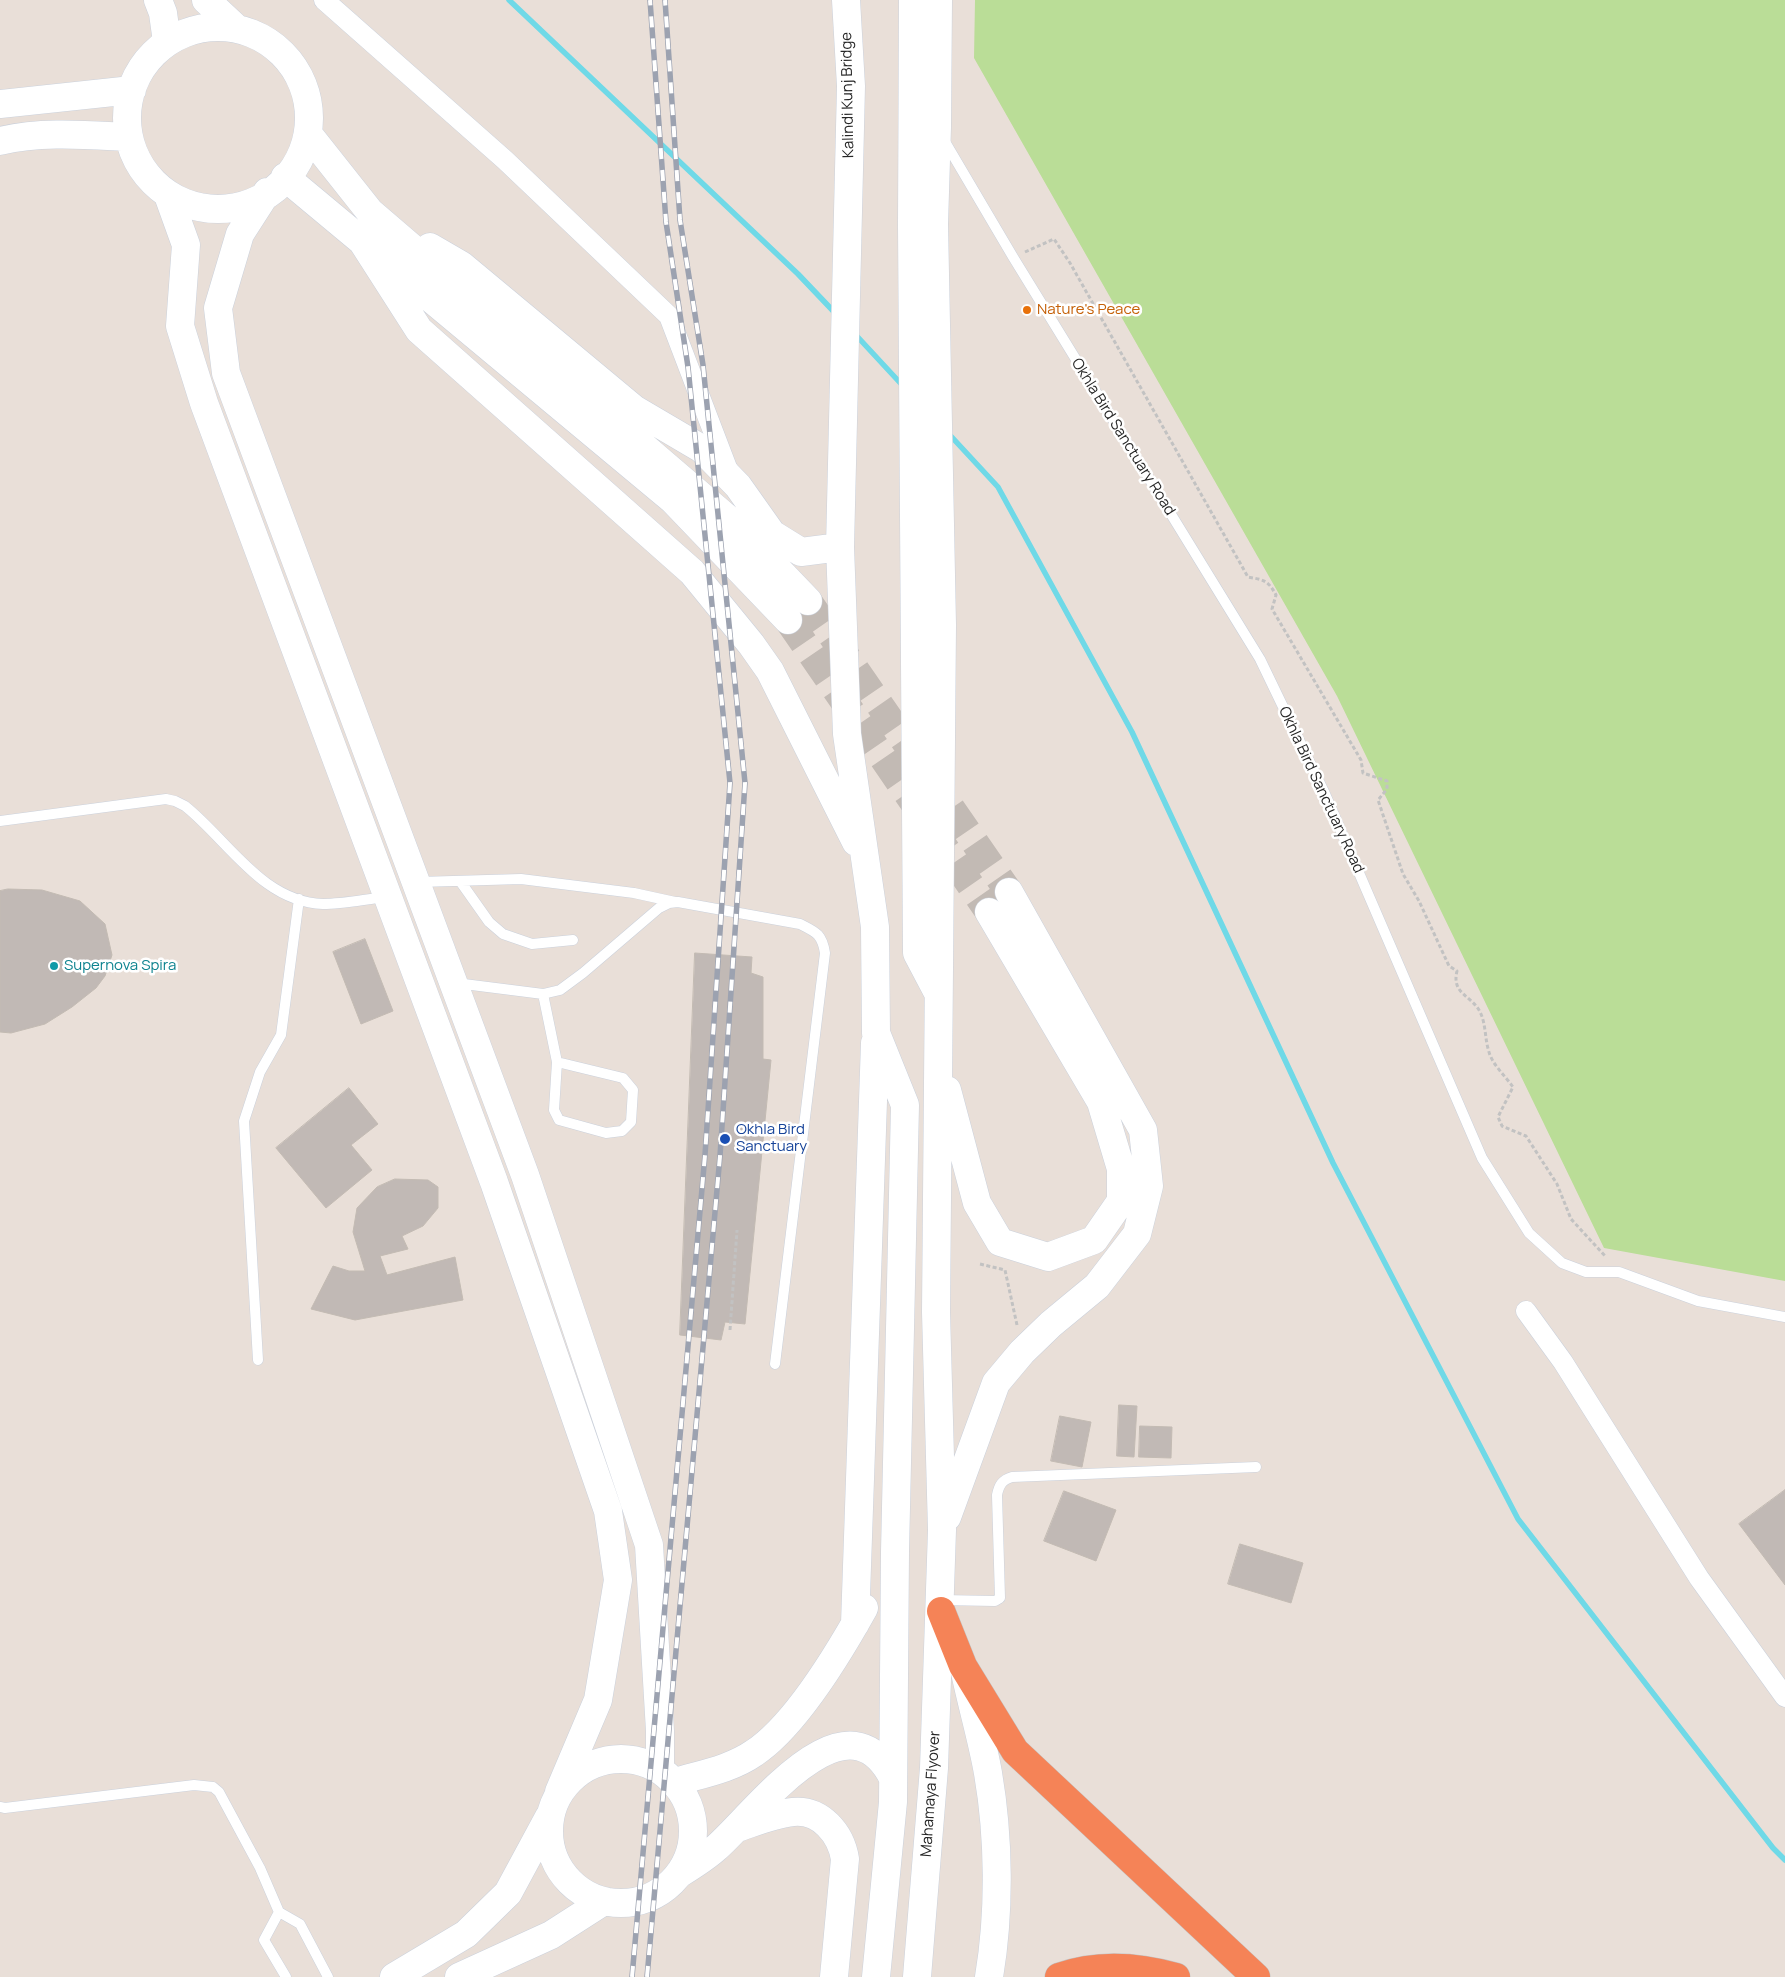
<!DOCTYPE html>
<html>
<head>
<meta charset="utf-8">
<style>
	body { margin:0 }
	canvas { display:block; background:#e9dfd8 }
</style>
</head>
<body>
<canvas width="1785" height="1977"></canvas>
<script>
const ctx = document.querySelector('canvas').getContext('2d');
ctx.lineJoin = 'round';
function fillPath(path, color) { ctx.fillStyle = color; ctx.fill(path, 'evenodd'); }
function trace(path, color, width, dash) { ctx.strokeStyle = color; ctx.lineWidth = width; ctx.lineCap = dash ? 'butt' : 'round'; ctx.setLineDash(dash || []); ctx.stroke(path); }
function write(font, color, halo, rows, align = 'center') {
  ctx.font = font + ' Manrope,sans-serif'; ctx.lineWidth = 5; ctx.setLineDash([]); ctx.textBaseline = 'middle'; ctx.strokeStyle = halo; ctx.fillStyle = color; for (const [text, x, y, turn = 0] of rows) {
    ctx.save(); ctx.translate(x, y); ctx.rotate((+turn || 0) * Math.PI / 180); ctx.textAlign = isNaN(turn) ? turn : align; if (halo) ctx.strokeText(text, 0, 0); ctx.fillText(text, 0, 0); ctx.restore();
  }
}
const green = new Path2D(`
	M975 0H1785V1281L1604 1248 1337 696 974 58Z`);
const stream = new Path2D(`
	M509 0 798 274 837 315
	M854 333 904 387
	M948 433 998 487 1132 732 1333 1163 1518 1519 1773 1848 1785 1860`);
const building = new Path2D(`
	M8 889 42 890 80 901 105 924 112 955 105 976 96 988 72 1007 45 1024 11 1033 0 1032V891Z
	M365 939 393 1011 361 1024 333 952Z
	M695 953 752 957 751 973 763 977V1059L771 1060 745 1324 725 1322 721 1340 680 1335Z
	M349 1088 378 1124 351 1145 372 1170 326 1208 276 1148Z
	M395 1179 428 1180 438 1187V1208L423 1226 402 1236 408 1249 380 1256 387 1275 455 1257 463 1300 355 1320 311 1309 333 1266 349 1271H365L353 1232 357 1208 377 1187Z
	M1119 1405 1137 1406 1134 1457 1117 1456Z
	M1060 1416 1091 1422 1082 1467 1051 1461Z
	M1140 1426 1172 1427 1171 1458 1139 1457Z
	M1785 1490V1585L1739 1524Z
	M1064 1491 1116 1510 1096 1561 1044 1541Z
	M1240 1544 1303 1563 1291 1603 1228 1584Z`);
const secondaryTunnel = new Path2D(`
	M808 601 1009 892
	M788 620 989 912`);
const path = new Path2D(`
	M1025 252 1054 239 1070 263 1248 577C1264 580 1268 580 1276 595L1272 609 1361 760 1363 773 1387 781V789L1378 800 1403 874 1419 901 1449 966 1457 971C1451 995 1473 995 1481 1014 1486 1026 1485 1040 1489 1052 1492 1064 1506 1077 1513 1087L1498 1117 1502 1126 1526 1136 1557 1184 1571 1219 1606 1257
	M980 1264 1005 1270 1017 1325
	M730 1330 737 1230`);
const lane = new Path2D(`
	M944 140 1013 257 1260 659 1325 794 1482 1158 1529 1233 1562 1263 1586 1272H1619L1698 1301 1785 1317
	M0 821 166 799 175 801 185 806C228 840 262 902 323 904 344 904 366 899 387 897
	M460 881 489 922 503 934 532 944 573 940
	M419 882 521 879 634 893 675 902
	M456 983 543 994 560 990 583 973 659 908 669 903 678 902 800 924C816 932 822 934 825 953L775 1364
	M543 994 557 1062 623 1078 633 1090 631 1122 622 1131 606 1133 559 1120 554 1110 557 1062
	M258 1360 244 1121 260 1072 281 1035 299 899
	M941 1600 995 1601 1000 1598 997 1495C999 1485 1002 1480 1012 1477L1256 1467
	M0 1807 5 1808 194 1785 213 1787 219 1792 260 1868 279 1912 300 1924 328 1977
	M279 1912 264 1940 286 1977`);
const street = new Path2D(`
	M324 0 505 160 669 316 729 473
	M1526 1311 1563 1362 1699 1578 1785 1697`);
const secondary = new Path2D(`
	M158 0 163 13 167 42
	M206 0 236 28
	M846 0 851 86 840 547 847 734 875 927 876 1033 905 1105 895 1552 893 1802 876 1977
	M913 0 912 225 917 953 937 991
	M127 118a91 91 0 1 1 182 0a91 91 0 1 1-182 0Z
	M0 104 132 90
	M309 135 370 212 736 526 808 601
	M0 141C42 131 86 135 129 137
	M285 177 673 500 788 620
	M267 192 240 234 218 308 226 373 525 1175 649 1545 660 1731V1770
	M168 195 186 245 180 326 204 403 494 1182 608 1511 618 1580 598 1700 559 1792
	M362 241 419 330 692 572 751 644 770 671 856 842
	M430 247 461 265 634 409 702 449 738 486 772 534 801 552 840 547
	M947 1090 977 1203 1000 1242 1048 1257 1094 1240 1121 1201V1169L1101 1102 989 912
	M947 1517 996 1383 1022 1352 1051 1324 1097 1286 1137 1234 1149 1186 1143 1130 1009 892
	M855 1624 875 1043
	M965 1672C972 1706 982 1739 988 1773 999 1837 1000 1912 989 1977
	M549 1831a72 72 0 1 1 144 0a72 72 0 1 1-144 0Z
	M675 1782C702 1774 731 1769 754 1753 795 1726 840 1651 864 1608
	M737 1828C755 1822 774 1814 793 1812 821 1809 841 1834 845 1859L834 1977
	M679 1874C692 1866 705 1858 716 1848 756 1813 846 1687 893 1778
	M394 1977 466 1934 508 1893 549 1817
	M459 1977 551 1935 604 1901
	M917 1977 934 1768 942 1530 936 1312 942 625 934 224 937 127 938 0`);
const highway = new Path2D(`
	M941 1611 963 1666 1015 1751 1256 1977
	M1059 1977C1098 1963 1137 1966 1176 1977`);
const rail = new Path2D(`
	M632 1977 705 1155 730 783 688 367 666 222 650 0
	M647 1977 720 1156 745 783 703 365 680 220 665 0`);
const markers = [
	[1027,310,5,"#e8710a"],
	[54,966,5,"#0f9aa8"],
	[725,1139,6,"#1a4fb4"]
];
const streetNames = [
	["Kalindi Kunj Bridge",848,95,-91],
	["Okhla Bird Sanctuary Road",1123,437,58],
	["Okhla Bird Sanctuary Road",1321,790,65],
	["Mahamaya Flyover",931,1794,-86]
];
const foodNames = [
	["Nature's Peace",1037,310]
];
const cultureNames = [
	["Supernova Spira",64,966]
];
const transitNames = [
	["Okhla Bird",736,1130],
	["Sanctuary",736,1147]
];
fillPath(green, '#badd97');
trace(stream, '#6fd9e7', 5.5);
fillPath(building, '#c1b9b5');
trace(building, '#c3bbb3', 1);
trace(secondaryTunnel, '#c2bab4', 28, [28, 14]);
trace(lane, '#cbd1db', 11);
trace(street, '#cbd1db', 21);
trace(secondary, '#cbd1db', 29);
trace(highway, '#c2c2c2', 29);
trace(path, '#c2c2c2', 3, [4, 2.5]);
trace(lane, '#fff', 10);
trace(street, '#fff', 20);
trace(secondary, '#fff', 28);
trace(highway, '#f58357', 28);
trace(rail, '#9ca2b0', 5.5);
trace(rail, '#fff', 4, [11]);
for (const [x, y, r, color] of markers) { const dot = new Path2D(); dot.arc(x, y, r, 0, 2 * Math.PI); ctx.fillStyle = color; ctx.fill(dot); trace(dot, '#fff', 2); }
write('15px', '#262626', '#fff', streetNames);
write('15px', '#c56008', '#fff', foodNames, 'left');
write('15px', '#0d838f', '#fff', cultureNames, 'left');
write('15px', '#164399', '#fff', transitNames, 'left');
</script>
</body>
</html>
